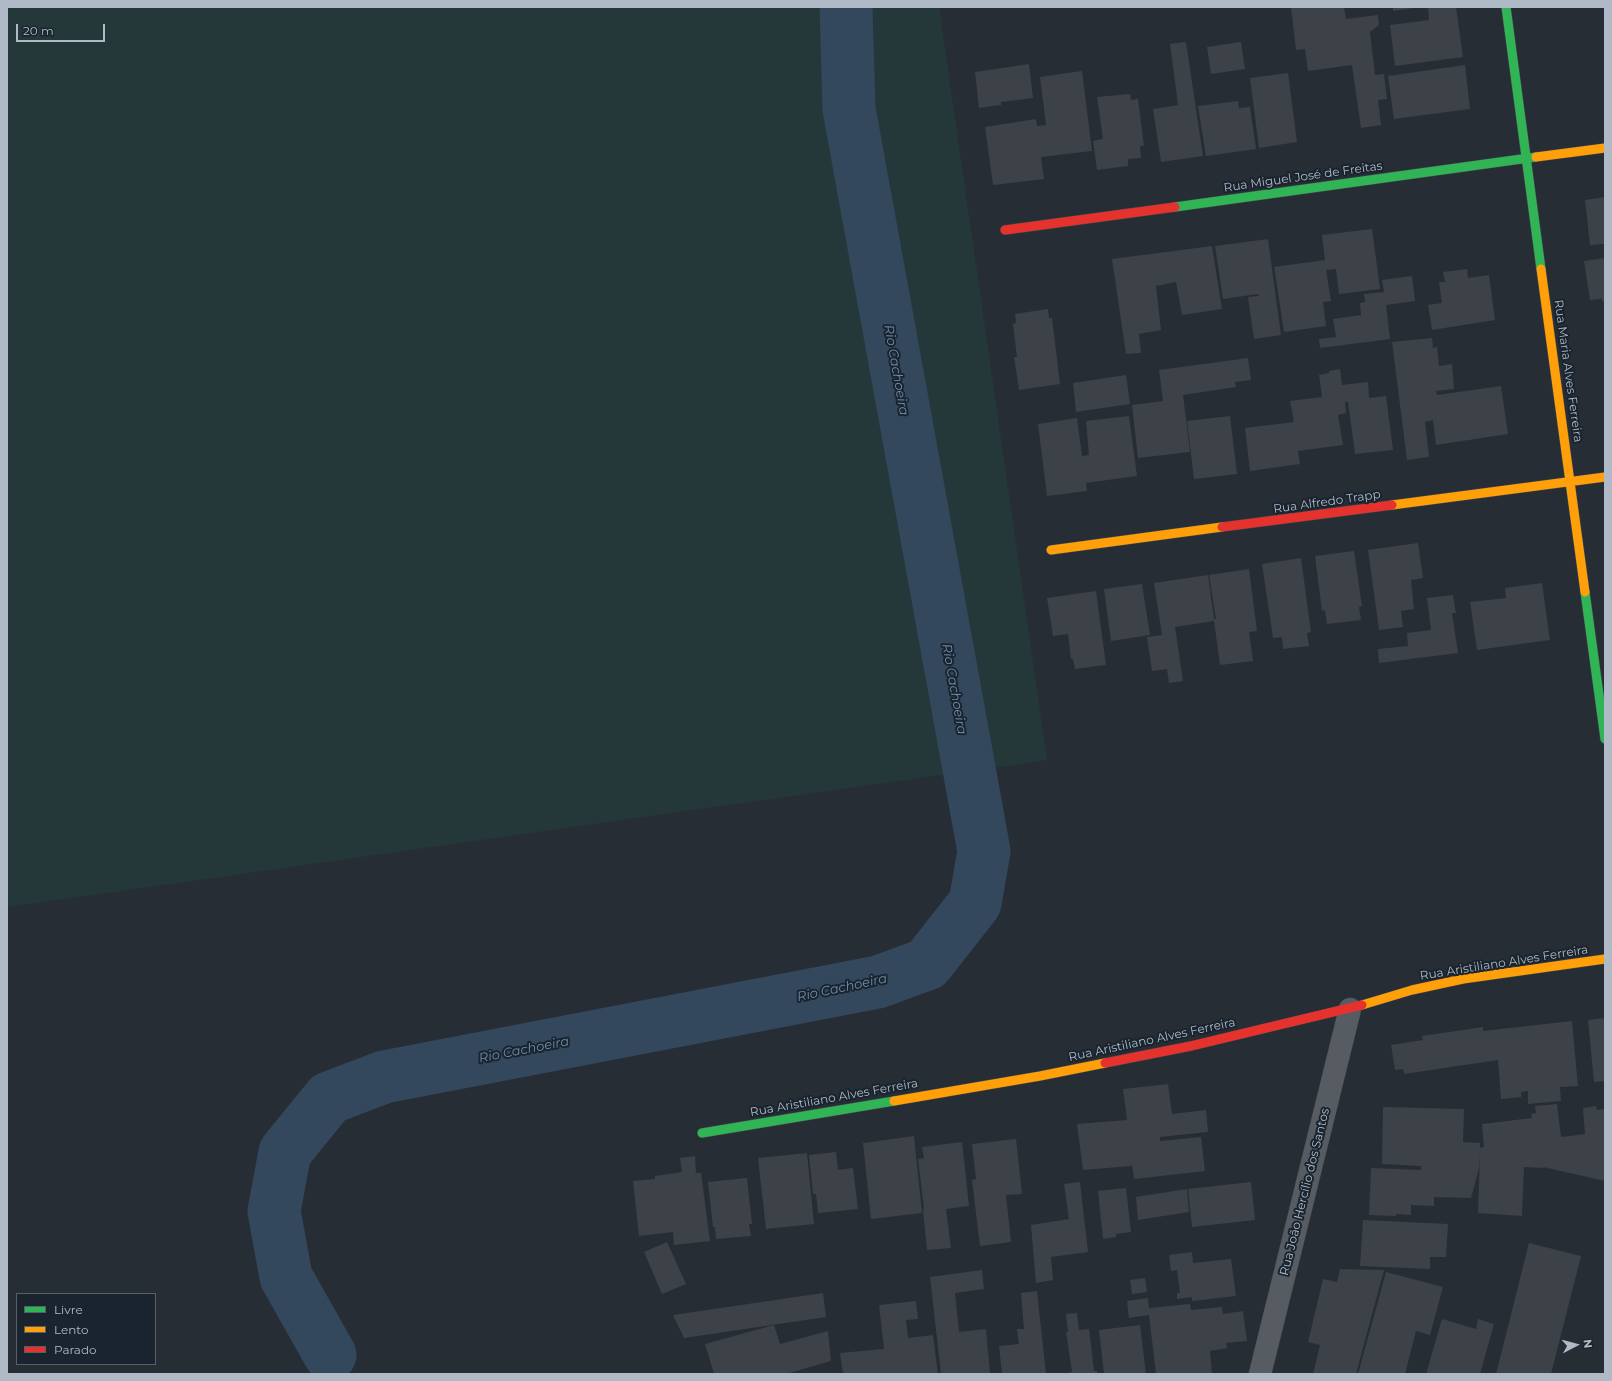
<!DOCTYPE html>
<html>
<head>
<meta charset="utf-8">
<style>
	body { margin:0 }
	#map { position:relative; width:1612px; height:1381px; overflow:hidden; background:#272d34; font-family:Montserrat,sans-serif }
	canvas { display:block }
	.frame { position:absolute; inset:0; border:8px solid #afbac6; pointer-events:none }
	.legend { position:absolute; left:16px; top:1293px; width:140px; height:72px; box-sizing:border-box; background:#1a242f; border:1px solid #56606b; margin:0; padding:5px 7px; list-style:none; font-size:12px; color:#afbac6 }
	.legend li { display:flex; align-items:center; gap:8px; height:20px }
	.legend b { width:20px; border:1px solid #56606b }
	.north { position:absolute; left:1556px; top:1325px; width:40px; height:40px; -webkit-text-stroke:3px #1a242f; paint-order:stroke; rotate:84deg; font-size:11px; font-weight:700; line-height:16px; text-align:center; color:#afbac6 }
	.north::after { content:''; display:block; margin:auto; width:14px; height:18px; background:#afbac6; clip-path:polygon(50% 0,100% 100%,50% 72%,0 100%) }
	.scale { position:absolute; left:16px; top:24px; width:89px; height:18px; box-sizing:border-box; border:2px solid #afbac6; border-top:0; padding-left:5px; font-size:12px; line-height:14px; white-space:nowrap; color:#afbac6; -webkit-text-stroke:3px #1a242f; paint-order:stroke }
</style>
</head>
<body>
<div id="map">
<canvas width="1612" height="1381"></canvas>
<div class="frame"></div>
<ul class="legend">
<li><b style="height:5px;background:#30b455"></b>Livre</li>
<li><b style="height:5px;background:#ff9f0a"></b>Lento</li>
<li><b style="height:5px;background:#e5322d"></b>Parado</li>
</ul>
<div class="north">N</div>
<div class="scale">20 m</div>
</div>
<script>
const ctx = document.querySelector('canvas').getContext('2d');
ctx.lineJoin = 'round';
function fillPath(path, color) { ctx.fillStyle = color; ctx.fill(path, 'evenodd'); }
function trace(path, color, width, dash) { ctx.strokeStyle = color; ctx.lineWidth = width; ctx.lineCap = dash ? 'butt' : 'round'; ctx.setLineDash(dash || []); ctx.stroke(path); }
function write(font, color, halo, rows, align = 'center') {
  ctx.font = font + ' Montserrat,sans-serif'; ctx.lineWidth = 4; ctx.setLineDash([]); ctx.textBaseline = 'middle'; ctx.strokeStyle = halo; ctx.fillStyle = color; for (const [text, x, y, turn = 0] of rows) {
    ctx.save(); ctx.translate(x, y); ctx.rotate((+turn || 0) * Math.PI / 180); ctx.textAlign = isNaN(turn) ? turn : align; if (halo) ctx.strokeText(text, 0, 0); ctx.fillText(text, 0, 0); ctx.restore();
  }
}
const green = new Path2D(`
	M7 7H939L1047 760 7 907Z`);
const river = new Path2D(`
	M330 1355 286 1277 274 1211 285 1152 329 1098 384 1077 878 982 927 964 975 903 984 851 849 109 846 7`);
const building = new Path2D(`
	M1291 7H1344L1346 19 1378 15 1379 25 1370 32 1375 75 1384 74 1387 99 1378 100 1381 125 1361 128 1352 65 1308 71 1305 49 1296 50Z
	M1393 7H1414V8L1393 11Z
	M1439 7H1456L1463 57 1395 66 1390 25 1429 20 1428 8Z
	M1186 42 1203 156 1161 162 1153 109 1178 105 1170 44Z
	M1241 42 1245 69 1211 74 1207 47Z
	M1029 64 1033 98 1001 102V105L979 108 975 72Z
	M1465 65 1470 109 1394 119 1388 76Z
	M1082 71 1092 151 1041 157 1044 179 993 185 985 127 1036 119 1037 126 1046 125 1040 77Z
	M1288 73 1297 142 1259 148 1250 78Z
	M1130 94 1131 100 1138 99 1144 146H1140L1141 158 1128 159V166L1097 170 1093 141 1103 139 1097 97Z
	M1238 101 1239 108 1250 107 1256 149 1206 156 1198 106Z
	M1605 197V244L1590 245 1585 200Z
	M1372 229 1380 289 1339 294 1336 269 1326 270 1331 301 1323 302 1326 326 1284 332 1274 267 1325 260 1322 235Z
	M1268 239 1281 335 1254 339 1248 297 1259 296 1258 294 1223 299 1215 246Z
	M1212 246 1222 309 1182 315 1176 282 1156 286 1161 330 1139 334 1141 353 1126 354 1112 259Z
	M1605 258V302H1603L1602 299 1590 300 1584 261Z
	M1467 269 1468 278 1489 275 1495 320 1432 330 1428 305 1442 303 1439 282H1445L1443 272Z
	M1412 276 1415 301 1386 305 1390 339 1320 348 1319 339 1336 337 1333 319 1361 315 1360 303 1365 302 1364 294 1384 292 1382 280Z
	M1048 309 1049 318H1052L1060 384 1019 390 1014 357H1017L1013 324 1016 323 1015 314Z
	M1432 338 1433 348 1437 347 1439 366 1452 364 1454 389 1436 391 1437 395 1501 386 1508 434 1436 445 1433 420 1425 422 1429 457 1407 460 1392 342Z
	M1248 358 1251 380 1235 382 1236 387 1183 395 1190 452 1138 458 1132 405 1163 401 1159 370Z
	M1340 369 1342 385 1368 382 1369 398 1386 396 1393 450 1355 454 1348 402H1345L1346 413 1338 415 1343 445 1298 451 1300 464 1250 471 1245 428 1294 422 1290 401 1322 397 1319 375 1329 373V371Z
	M1126 375 1130 404 1076 412 1073 383Z
	M1129 416 1137 476 1086 483 1087 491 1047 496 1038 424 1077 418 1082 456 1089 455 1086 421Z
	M1230 416 1237 474 1194 479 1187 421Z
	M1418 543 1423 578 1411 580 1414 609 1401 611 1403 627 1379 630 1368 550Z
	M1354 551 1362 606 1359 607 1361 620 1327 624 1325 610 1322 611 1315 556Z
	M1301 558 1311 632 1307 633 1309 646 1283 649 1282 637 1273 638 1262 564Z
	M1249 569 1257 631 1249 632 1253 661 1220 665 1214 621 1175 627 1183 681 1169 683 1167 669 1152 671 1147 637 1162 635 1154 583 1208 575 1214 619H1216L1209 575Z
	M1542 583 1550 640 1477 650 1470 602 1506 598 1505 588Z
	M1142 584 1150 635 1111 641 1104 589Z
	M1096 591 1106 665 1075 669 1073 659H1071L1068 634 1053 636 1047 598Z
	M1453 595 1456 613H1452L1458 653 1379 663 1378 649 1408 646 1407 633 1431 630 1427 598Z
	M1605 1018V1081L1594 1082 1588 1020Z
	M1572 1021 1578 1086 1560 1087 1561 1101 1528 1104V1091L1521 1092V1097L1501 1099 1498 1060 1404 1074 1403 1069 1395 1070 1391 1045 1423 1040 1422 1036 1483 1027V1031Z
	M1168 1084 1172 1114 1206 1110 1208 1132 1160 1137V1141L1201 1137 1205 1171 1134 1179 1132 1164 1131 1166 1083 1170 1077 1124 1127 1120 1123 1089Z
	M1557 1104 1561 1137 1585 1134 1583 1108 1596 1106 1597 1110 1605 1109V1181L1543 1167V1168L1524 1167 1522 1216 1478 1213 1480 1153 1479 1168 1471 1198 1434 1197V1206L1411 1205V1215L1396 1214V1216L1369 1215 1371 1168 1421 1170V1166L1382 1164 1383 1107 1464 1109 1463 1142 1480 1143V1148L1484 1147 1482 1124 1532 1118 1531 1114 1536 1113 1535 1106Z
	M914 1136 922 1213 871 1219 863 1143Z
	M1016 1139 1022 1194 1006 1195 1011 1242 980 1246 972 1180 976 1179 972 1144Z
	M962 1142 969 1206 946 1209 951 1248 927 1250 923 1210 924 1208 918 1159 924 1158 922 1147Z
	M836 1152 838 1170 853 1168 858 1209 818 1213 816 1194H813L809 1155Z
	M807 1153 814 1224 766 1229 758 1158Z
	M695 1156 696 1173H701L710 1241 674 1245 673 1232 639 1236 633 1181 655 1179V1176L682 1172 680 1158Z
	M747 1178 752 1224H749L751 1236 716 1239 715 1227H713L708 1182Z
	M1080 1182 1088 1252 1051 1257 1053 1280 1036 1283 1031 1225 1069 1219 1064 1184Z
	M1251 1182 1255 1220 1192 1227 1188 1189Z
	M1126 1188 1131 1232 1116 1234V1237L1103 1239 1098 1191Z
	M1187 1189 1189 1212 1138 1220 1136 1197Z
	M1363 1220 1448 1224 1446 1257H1430V1269L1360 1266Z
	M667 1242 686 1284 662 1294 644 1252Z
	M1529 1243 1581 1256 1551 1374H1496Z
	M1192 1252 1193 1263 1231 1259 1236 1296 1192 1301V1297L1177 1299V1293H1180L1177 1270 1171 1271 1169 1255Z
	M1340 1269 1384 1270 1356 1374H1313L1320 1345 1308 1342 1323 1279 1337 1282Z
	M982 1270 984 1289 955 1293 959 1332 986 1329 990 1374H941L930 1277Z
	M1386 1272 1443 1287 1430 1335 1416 1331 1405 1374H1358Z
	M1145 1278 1147 1292 1132 1294 1130 1280Z
	M1037 1291 1046 1374H1002L999 1346 1019 1344 1017 1329H1024L1021 1293Z
	M823 1293 826 1317 684 1338 673 1315Z
	M1148 1298 1149 1308 1190 1304 1191 1310 1222 1307 1223 1314 1243 1311 1247 1341 1226 1343 1227 1348 1210 1351 1212 1374H1156L1149 1315 1129 1318 1127 1301Z
	M916 1301 918 1319 906 1320 908 1338 933 1335 938 1374H843L840 1353 884 1349 879 1305Z
	M1077 1313 1079 1330 1089 1329 1094 1371H1097L1098 1374H1062L1072 1372 1066 1332H1068L1066 1314Z
	M1442 1319 1476 1329 1478 1319 1494 1324 1480 1374H1426Z
	M774 1325 780 1344 828 1331 831 1361 786 1374H714L705 1344Z
	M1140 1325 1146 1374H1104L1099 1330Z`);
const street = new Path2D(`
	M1260 1374 1350 1009`);
const fast = new Path2D(`
	M1506 7 1541 269
	M1175 207 1536 157
	M1585 592 1605 739
	M702 1133 894 1101`);
const slow = new Path2D(`
	M1536 157 1605 148
	M1541 269 1585 592
	M1392 505 1605 477
	M1051 550 1222 527
	M1362 1005 1412 990 1463 979 1605 959
	M894 1101 1040 1076 1105 1063`);
const jam = new Path2D(`
	M1005 230 1175 207
	M1222 527 1392 505
	M1105 1063 1191 1046 1362 1005`);
const streetNames = [
	["Rua Miguel José de Freitas",1303,177,-8],
	["Rua Maria Alves Ferreira",1568,371,82],
	["Rua Alfredo Trapp",1327,502,-8],
	["Rua Aristiliano Alves Ferreira",1504,963,-9],
	["Rua Aristiliano Alves Ferreira",1152,1040,-12],
	["Rua Aristiliano Alves Ferreira",834,1098,-10],
	["Rua João Hercílio dos Santos",1305,1192,-76]
];
const waterNames = [
	["Rio Cachoeira",896,370,80],
	["Rio Cachoeira",954,689,80],
	["Rio Cachoeira",842,988,-12],
	["Rio Cachoeira",524,1050,-11]
];
fillPath(green, '#24383a');
trace(river, '#33475d', 53);
fillPath(building, '#3c4248');
trace(street, '#44494f', 23);
trace(fast, '#44494f', 10);
trace(slow, '#44494f', 10);
trace(jam, '#44494f', 10);
trace(street, '#565c62', 22);
trace(fast, '#30b455', 9);
trace(slow, '#ff9f0a', 9);
trace(jam, '#e5322d', 9);
write('12px', '#afbac6', '#1a242f', streetNames);
write('italic 13px', '#6f8daa', '#1a242f', waterNames);
</script>
</body>
</html>
